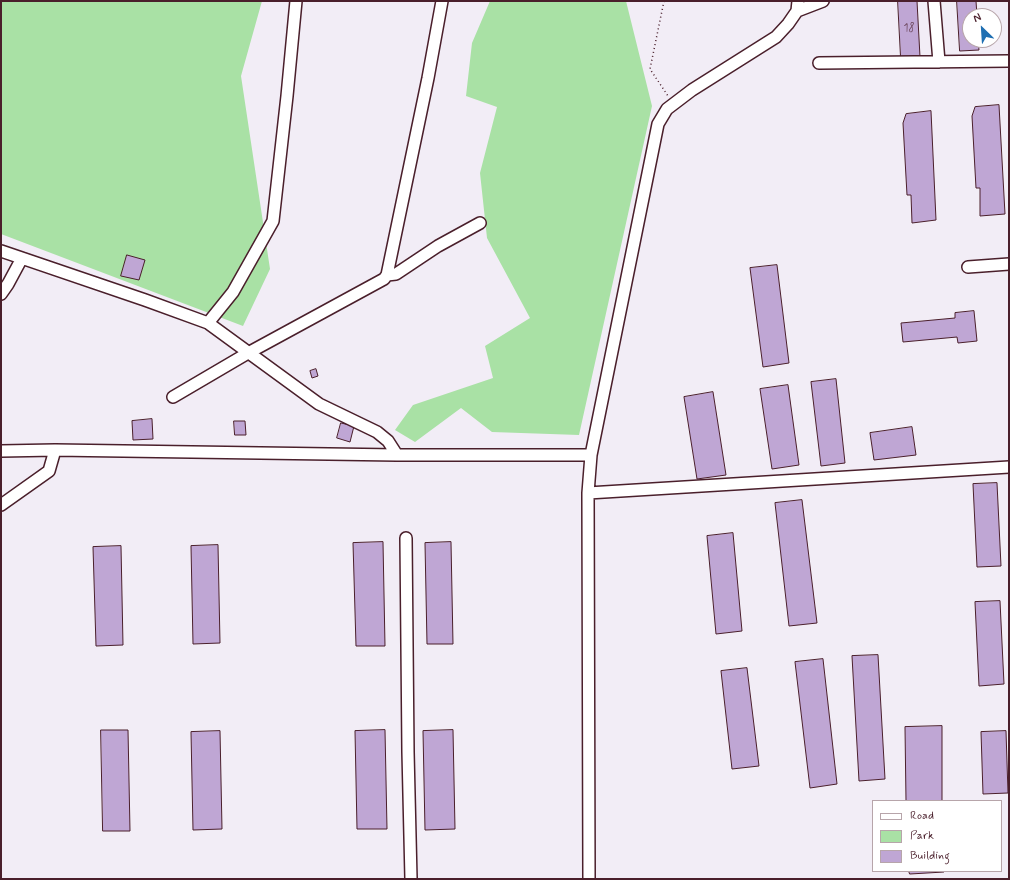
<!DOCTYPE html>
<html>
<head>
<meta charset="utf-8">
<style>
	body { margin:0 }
	#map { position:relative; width:1010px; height:880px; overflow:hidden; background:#f2edf6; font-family:Mynerve,sans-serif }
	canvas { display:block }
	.frame { position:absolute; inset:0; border:2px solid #4a1f2b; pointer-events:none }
	.legend { position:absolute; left:872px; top:800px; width:130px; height:72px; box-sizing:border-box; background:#fff; border:1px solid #b7a5aa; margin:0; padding:5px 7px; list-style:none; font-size:12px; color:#4a1f2b }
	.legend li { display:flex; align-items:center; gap:8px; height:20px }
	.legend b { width:20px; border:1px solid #b7a5aa }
	.north { position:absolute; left:962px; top:8px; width:40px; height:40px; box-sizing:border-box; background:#fff; border:1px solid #b7a5aa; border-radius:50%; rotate:335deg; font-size:11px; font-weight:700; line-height:16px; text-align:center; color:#4a1f2b }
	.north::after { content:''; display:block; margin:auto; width:14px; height:18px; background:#1f6fb2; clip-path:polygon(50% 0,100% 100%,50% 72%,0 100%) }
</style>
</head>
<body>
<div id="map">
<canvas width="1010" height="880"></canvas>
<div class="frame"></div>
<ul class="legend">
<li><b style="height:5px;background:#fff"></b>Road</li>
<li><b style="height:11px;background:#a9e1a5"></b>Park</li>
<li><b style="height:11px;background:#bfa6d4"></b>Building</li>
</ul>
<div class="north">N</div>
</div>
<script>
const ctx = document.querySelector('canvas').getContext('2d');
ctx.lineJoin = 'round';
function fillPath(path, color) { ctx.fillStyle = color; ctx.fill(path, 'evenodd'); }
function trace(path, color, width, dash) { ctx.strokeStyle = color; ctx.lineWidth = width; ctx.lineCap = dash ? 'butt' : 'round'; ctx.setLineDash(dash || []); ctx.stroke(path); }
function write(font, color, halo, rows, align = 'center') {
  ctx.font = font + ' Mynerve,sans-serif'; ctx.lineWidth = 3; ctx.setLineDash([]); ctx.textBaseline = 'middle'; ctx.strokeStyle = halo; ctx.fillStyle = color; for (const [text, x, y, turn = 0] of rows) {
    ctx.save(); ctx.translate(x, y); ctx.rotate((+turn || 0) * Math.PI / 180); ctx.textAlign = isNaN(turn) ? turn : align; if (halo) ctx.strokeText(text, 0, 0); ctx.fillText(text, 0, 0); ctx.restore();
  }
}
const green = new Path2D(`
	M1 1H262L241 76 270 269 243 326 1 234Z
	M490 1H626L652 106 579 435 492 432 461 408 415 442 395 430 413 405 493 378 485 346 530 318 487 238 480 173 497 107 466 96 472 43Z`);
const building = new Path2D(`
	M898 1H917L920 57 901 58Z
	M957 1H976L977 16H970V40H978L979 50 960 51Z
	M999 105 1005 214 980 216V188H976L972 116 975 107Z
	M931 111 936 220 912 223 911 195H907L903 123 906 114Z
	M127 255 145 260 139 280 121 276Z
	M777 265 789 363 763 367 750 268Z
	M974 311 977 341 958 343 957 337 903 342 901 323 955 318V313Z
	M316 369 318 376 312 378 310 371Z
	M836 379 845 463 821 466 811 382Z
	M788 385 799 465 772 469 760 389Z
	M713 392 726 475 697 479 684 397Z
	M152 419 153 439 133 440 132 421Z
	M234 421H245L246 435H235Z
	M341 423 354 426 350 442 337 438Z
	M912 427 916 455 874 460 870 433Z
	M997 483 1001 566 977 567 973 484Z
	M802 500 817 623 789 626 775 503Z
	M733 533 742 631 716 634 707 536Z
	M383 542 385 646H356L353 543Z
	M451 542 453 644H427L425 543Z
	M218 545 220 643 193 644 191 546Z
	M121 546 123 645 96 646 93 547Z
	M1000 601 1004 684 979 686 975 602Z
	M878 655 885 779 859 781 852 656Z
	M823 659 837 784 810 788 795 662Z
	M747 668 759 766 732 769 721 671Z
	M942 726V801H906L905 727Z
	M101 730H128L130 831H103Z
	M385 730 387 829H357L355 731Z
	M453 730 455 829 425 830 423 731Z
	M220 731 222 829 193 830 191 732Z
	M1006 731 1008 793 983 794 981 732Z
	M909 871H943L944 872 910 874Z`);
const path = new Path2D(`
	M664 1 650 69 668 96`);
const minor = new Path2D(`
	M934 1 939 62
	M797 11 823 1
	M819 63 1009 61
	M1 251 145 300 208 323 319 404 377 432 388 441 397 455
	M968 267 1009 264
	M387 275 396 274 438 246 480 223
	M1 294 8 284 22 258
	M208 323 233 292 273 221 287 96 296 1
	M173 397 248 353 384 279 387 275 428 78 442 1
	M1 451 55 450 397 455H591
	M588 493 1009 467
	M1 505 49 471 55 450
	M406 538 408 752 411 879
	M589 879 588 493 591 455 658 124 667 109 692 90 776 37 788 24 797 11 798 1`);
const numberNames = [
	["18",909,29]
];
fillPath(green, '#a9e1a5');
fillPath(building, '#bfa6d4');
trace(building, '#4a1f2b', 1);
trace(minor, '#4a1f2b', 14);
trace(path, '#4a1f2b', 1.5, [1, 3]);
trace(minor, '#fff', 11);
write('11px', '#674155', null, numberNames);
</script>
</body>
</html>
